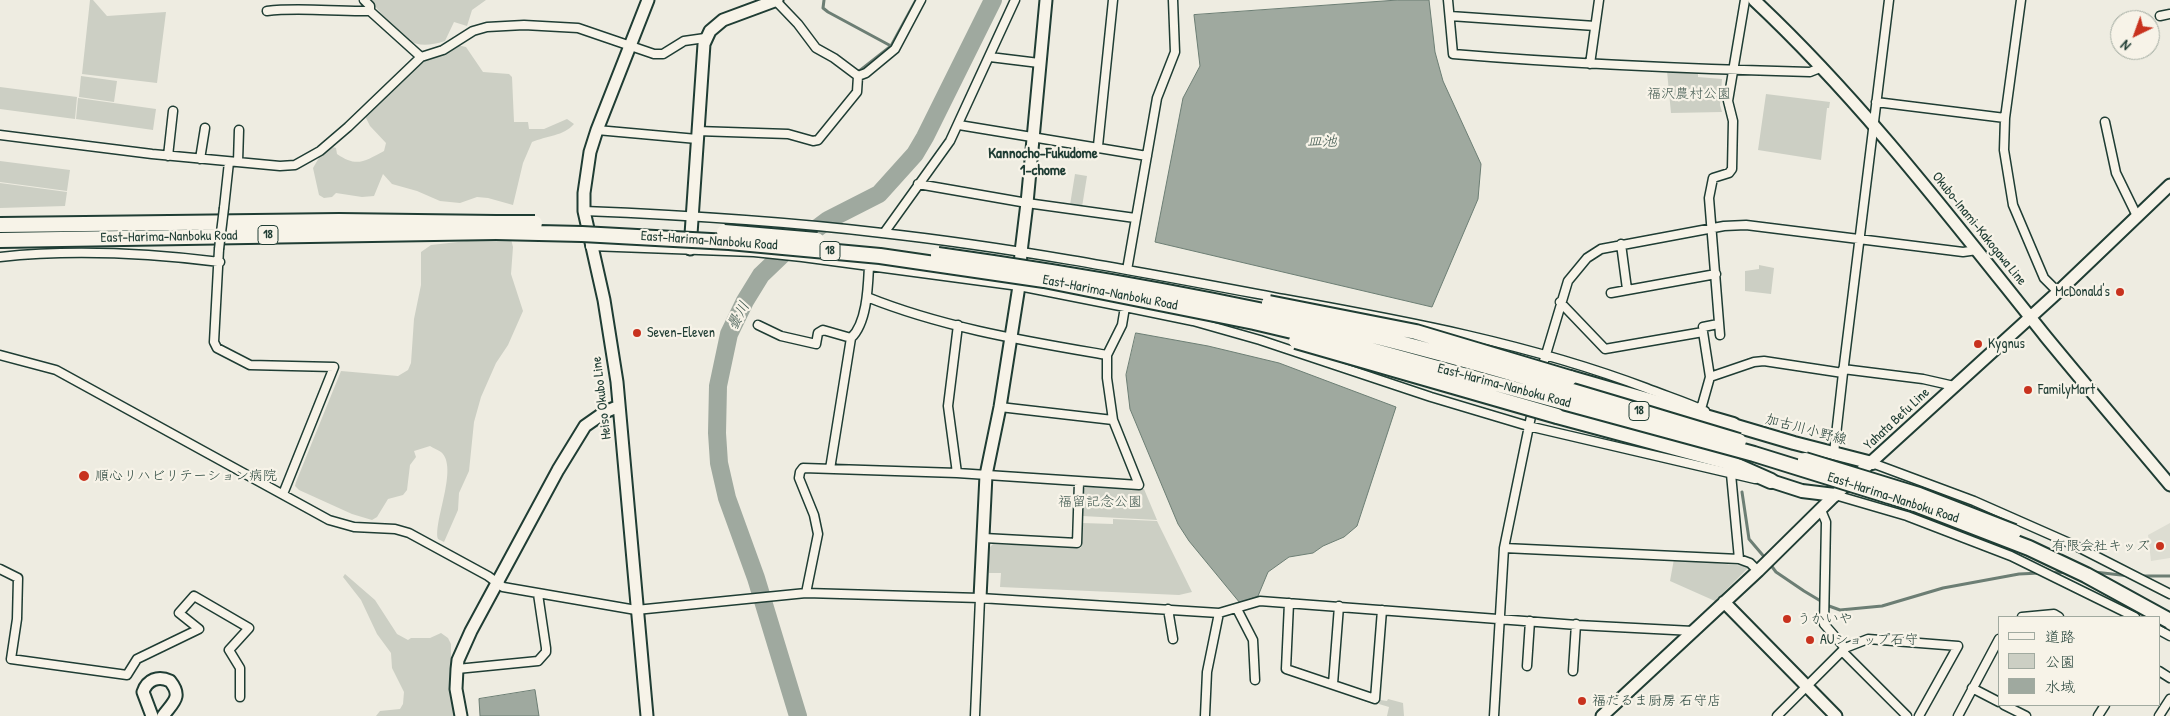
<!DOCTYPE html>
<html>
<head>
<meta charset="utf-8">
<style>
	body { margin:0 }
	#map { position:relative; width:2170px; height:716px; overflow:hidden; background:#eeece1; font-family:"Patrick Hand","Klee One",sans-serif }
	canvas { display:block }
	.legend { position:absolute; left:1998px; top:616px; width:162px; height:90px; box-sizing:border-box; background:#f7f3e8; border:1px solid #a1aaa0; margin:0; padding:6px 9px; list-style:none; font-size:15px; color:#1f3d34 }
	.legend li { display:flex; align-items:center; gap:10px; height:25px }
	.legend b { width:25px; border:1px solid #a1aaa0 }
	.north { position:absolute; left:2110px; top:10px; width:50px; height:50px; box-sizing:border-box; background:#f7f3e8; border:1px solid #a1aaa0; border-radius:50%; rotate:222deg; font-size:14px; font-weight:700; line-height:20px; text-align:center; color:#1f3d34 }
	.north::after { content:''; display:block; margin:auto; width:18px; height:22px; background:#c8321e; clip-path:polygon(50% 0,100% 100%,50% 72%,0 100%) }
</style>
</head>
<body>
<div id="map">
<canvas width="2170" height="716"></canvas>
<ul class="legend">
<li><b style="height:6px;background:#f7f3e8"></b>道路</li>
<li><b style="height:14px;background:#cccfc4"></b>公園</li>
<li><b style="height:14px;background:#9fa99f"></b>水域</li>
</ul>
<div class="north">N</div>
</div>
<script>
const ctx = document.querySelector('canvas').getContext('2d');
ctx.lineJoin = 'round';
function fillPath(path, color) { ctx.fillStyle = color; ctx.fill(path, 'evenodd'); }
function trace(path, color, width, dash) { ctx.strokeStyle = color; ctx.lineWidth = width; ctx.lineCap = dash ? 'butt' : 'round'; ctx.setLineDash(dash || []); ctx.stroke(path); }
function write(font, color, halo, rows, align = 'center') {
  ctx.font = font + ' "Patrick Hand","Klee One",sans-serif'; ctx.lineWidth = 4.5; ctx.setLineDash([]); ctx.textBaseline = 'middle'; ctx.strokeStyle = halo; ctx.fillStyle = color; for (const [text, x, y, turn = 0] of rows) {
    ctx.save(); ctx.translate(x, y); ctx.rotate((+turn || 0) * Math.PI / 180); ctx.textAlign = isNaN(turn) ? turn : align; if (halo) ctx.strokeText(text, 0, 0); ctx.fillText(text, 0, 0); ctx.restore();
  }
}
const built = new Path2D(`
	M2170 523V558L2151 561 2148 535Z`);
const green = new Path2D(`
	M90 0H93L107 16 166 12 157 83 82 74Z
	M369 0H486L472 10 467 26 454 22 445 41C402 55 395 26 369 0Z
	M457 45 466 47 483 72 509 74 512 77 514 122H528L529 129H544L567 119 574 124C564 136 546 136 532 142L523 163 513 205 488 198 477 197 460 203 440 201 417 191 392 184 383 174 374 196 362 197 336 193 332 197 324 198 319 195 313 168 320 156 333 147 336 148 337 154C357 168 365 161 384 151L386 143 370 126 365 116C380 97 405 71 425 59 435 53 447 50 457 45Z
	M1667 71H1698V77L1722 79 1720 105 1722 112 1671 113Z
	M81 76 117 81 114 102 79 97Z
	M0 87 77 97 75 119 0 109Z
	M1766 94 1830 102 1829 108H1827L1821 160 1758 150Z
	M78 98 156 109 153 130 76 119Z
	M0 161 70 170 67 191 0 182Z
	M1075 174 1087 176 1082 207 1070 205Z
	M0 183 67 192 65 206 0 208Z
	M511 239 513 247 511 274 523 311 508 345 496 363 481 397 474 422 469 471 459 493 458 510 444 542 438 539C433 522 459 467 441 452 438 450 433 448 430 446L414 451 416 457 410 465 407 490 403 495 388 499 377 517 372 520 352 514 299 490 295 486 296 482 341 371 398 376 408 370 411 363 414 319 421 285V252L431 245 467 241Z
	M1759 265 1774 268 1771 294 1745 291V271L1759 269Z
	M1086 486 1144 489 1157 520 1082 516 1083 490Z
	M1113 519 1157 521 1192 592 1179 595 1000 587 1001 573H989V548L993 544 1081 548 1082 523 1113 524Z
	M1674 559 1746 566 1748 568 1715 601 1670 581Z
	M345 574 375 600 397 634 408 640 411 638H430L441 633 448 638 451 644V682L455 716H376L380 711 400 709 403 704 404 692 392 668 391 653 377 634 361 600 343 577Z
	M1388 699 1403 703 1404 716H1387L1389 707 1379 704 1380 700 1387 701Z`);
const water = new Path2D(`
	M1398 0H1429L1435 52 1443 81 1481 164 1478 199 1432 307 1155 242 1183 98 1200 66 1194 15Z
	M1136 333 1208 346 1279 363 1396 407 1357 526 1344 537 1323 546 1313 553 1289 557 1268 572 1258 596 1240 603 1189 541 1178 524 1130 409 1126 375Z
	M535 690 539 716H480L479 699Z`);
const stream = new Path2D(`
	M824 0 823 8 828 12 891 46
	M858 72 891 46 916 0
	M1742 492 1749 539 1766 559
	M1770 564 1776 572 1804 591 1829 606 1840 610 1882 606 1943 588 2019 574 2040 573
	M2094 572 2130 576
	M2051 573 2068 572
	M2141 576H2170`);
const river = new Path2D(`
	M798 716 756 578 727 498 719 463 717 433 718 386 729 334 745 301 761 275 784 253 828 220 879 194 915 154 925 137 993 0`);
const street = new Path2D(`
	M364 0 370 6V11L421 57
	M1448 0 1453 54C1572 64 1691 69 1810 72L1820 68
	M776 1 798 24 816 48 834 58 858 76
	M267 11C301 7 336 12 370 11
	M1450 16 1595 26
	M2160 16 2170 14
	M990 57 1039 63
	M1590 64 1599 0
	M1876 102 2005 118 2021 0
	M2005 118 2004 150 2013 205 2044 278 2058 292
	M2105 122 2116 173 2137 216
	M959 125 1147 156
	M597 130 697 139
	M697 131 788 134 813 141 818 140 857 92 858 76 866 73 895 49 921 0
	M0 135 152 154 280 166 295 165 320 151 348 127 421 57 443 50 473 31 487 27 524 25 578 28 654 54H663L684 41 705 38
	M1098 146 1113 0
	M168 156 173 111
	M200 159 205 128
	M238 162 239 130
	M918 184 1027 203 1135 218
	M224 208 229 162
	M584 211C684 215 783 221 882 233 1017 248 1151 274 1284 299 1406 321 1530 344 1646 388 1666 396 1686 402 1705 411
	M884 233 950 141 1015 0
	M1621 244 1627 289
	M590 246 754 252 802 257 1019 286 1125 307 1193 321 1260 340 1431 397 1528 426 1755 479
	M219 249 214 342 217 348 250 365 334 367 283 494
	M0 257C74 249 147 253 220 262
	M1127 270 1157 98 1175 52 1173 0
	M1611 293 1716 274
	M867 297C944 328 1026 341 1107 355
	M1560 302 1605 349 1703 332 1710 377 1701 409
	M758 325 781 336 816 344 818 333 823 330 851 338
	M1703 327 1718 324
	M1720 335 1709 198 1713 178 1729 173 1732 169 1733 121 1728 101 1745 0
	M0 355 56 370 329 520 354 527 395 529 409 533 488 576 503 587 636 610 806 593 980 598 1219 613 1260 601 1577 625 1693 631
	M1843 369 1923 379 1954 386
	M1541 371 1568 281 1587 258 1601 249 1724 226 1746 225 1963 252 1977 250
	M1710 377 1754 362 1764 361 1843 373 1889 0
	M1000 407 1113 420
	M1834 453 1843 373
	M1872 463 1974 501 2076 546 2170 594
	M830 469 851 338C867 323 868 287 869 266
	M957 473 948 406 958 325
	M1731 474 1739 559
	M1835 495 1907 516 2011 556 2135 617
	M1821 510 1826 522 1824 624 1845 648
	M984 538 1077 543 1079 482
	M1504 548 1739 559 1750 563 1758 571
	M0 569 18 578 17 619 11 659 127 675 137 659 199 629 179 613 194 596 249 628 229 650 240 668V697
	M806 593 818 534 814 515 799 478 800 472 803 468 957 473 1139 485 1113 420 1107 378V355L1122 325 1125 307
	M1289 603 1286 669 1375 699 1382 610
	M1168 609 1173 639
	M1237 609 1253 640 1255 680
	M2022 617 2054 614 2059 617
	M2159 630 2170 636
	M1842 651 1907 716
	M1527 666 1530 621
	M457 669 538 661 546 652V648L538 594
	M1573 671 1576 624
	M2159 671 2170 678
	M1333 684 1339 606
	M1972 688 1999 702
	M2004 705 2026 716
	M975 716 980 598
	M1205 716 1207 672 1219 613
	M1494 716 1504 548 1536 392
	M1777 716 1845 648 1868 639 1958 646 1919 716
	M1958 716 1999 639
	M2098 716 2105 705
	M2159 716 2170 699`);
const secondary = new Path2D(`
	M1754 0C1863 102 1953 221 2046 337 2087 387 2129 436 2170 485
	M690 249 704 44 710 31 723 20 777 0
	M980 598 986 475 1000 407 1019 286 1021 252 1027 203 1046 0
	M1724 602 1836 716
	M152 716 143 692C147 680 158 675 170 681 183 697 173 702 163 716
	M461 716 456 689 457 669 458 660 471 631 558 470 585 426 605 412 619 406
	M647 716 617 382 604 300 584 211V193L590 152 597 130 648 0
	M1602 716 1758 571 1835 495 2058 292 2170 185`);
const primary = new Path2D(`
	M1733 425 1794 443 1872 463
	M1771 481 1802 491 1835 495`);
const highway = new Path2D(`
	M0 225 339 221 496 223
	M0 240 496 232
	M1570 378 1733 425
	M1557 416 1728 462 1771 481`);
const streetBridge = new Path2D(`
	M219 249 224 208`);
const highwayBridge = new Path2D(`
	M496 223H535
	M496 232 582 234 729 242 880 256 1044 280 1254 322 1364 348 1754 454 1915 504 2029 548 2086 575 2170 621
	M724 232 817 240
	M938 255C1081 275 1224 300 1365 334 1491 365 1615 404 1739 441
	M1269 303 1416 332 1570 378
	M1296 341 1557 416
	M1805 460 1919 495 2014 532`);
const markers = [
	[2120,292,5,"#c8321e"],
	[637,333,5,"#c8321e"],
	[1978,344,5,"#c8321e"],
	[2028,390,5,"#c8321e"],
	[84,476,6,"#c8321e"],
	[2160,546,5,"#c8321e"],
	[1787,619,5,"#c8321e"],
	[1810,640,5,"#c8321e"],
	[1582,701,5,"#c8321e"]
];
const shields = [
	[268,235,20],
	[830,251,20],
	[1639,411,20]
];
const shieldNames = [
	["18",268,235],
	["18",830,251],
	["18",1639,411]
];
const parkNames = [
	["福沢農村公園",1689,94],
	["福留記念公園",1100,502]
];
const streetNames = [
	["Okubo-Inami-Kakogawa Line",1979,229,51],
	["East-Harima-Nanboku Road",169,237,-1],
	["East-Harima-Nanboku Road",709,241,4],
	["East-Harima-Nanboku Road",1110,293,11],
	["East-Harima-Nanboku Road",1504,386,15],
	["Heiso Okubo Line",602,398,-97],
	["Yahata Befu Line",1897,419,-43],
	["加古川小野線",1806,430,15],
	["East-Harima-Nanboku Road",1893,498,18]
];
const poiNames = [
	["McDonald's",2110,292,"right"],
	["Seven-Eleven",647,333],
	["Kygnus",1988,344],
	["FamilyMart",2038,390],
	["順心リハビリテーション病院",95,476],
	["有限会社キッズ",2150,546,"right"],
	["うかいや",1797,619],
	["AUショップ石守",1820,640],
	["福だるま厨房 石守店",1592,701]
];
const waterNames = [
	["皿池",1322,142],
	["曇川",739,316,-62]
];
const neighbourhoodNames = [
	["Kannocho-Fukudome",1043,154],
	["1-chome",1043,171]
];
fillPath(built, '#ddddd2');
fillPath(green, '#cccfc4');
fillPath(water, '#9fa99f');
trace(water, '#6c7e74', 1);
trace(stream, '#6c7e74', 3);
trace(river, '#9fa99f', 18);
trace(street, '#1f3d34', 11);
trace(secondary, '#1f3d34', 15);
trace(primary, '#1f3d34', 16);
trace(highway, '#1f3d34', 18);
trace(street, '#f7f3e8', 8);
trace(secondary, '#f7f3e8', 11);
trace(primary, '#f7f3e8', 12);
trace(highway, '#f7f3e8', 14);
trace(streetBridge, '#1f3d34', 11, []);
trace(highwayBridge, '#1f3d34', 18, []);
trace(streetBridge, '#f7f3e8', 8);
trace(highwayBridge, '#f7f3e8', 14);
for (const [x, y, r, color] of markers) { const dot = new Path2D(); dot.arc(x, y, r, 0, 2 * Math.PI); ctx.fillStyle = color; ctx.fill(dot); trace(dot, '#f7f3e8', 2); }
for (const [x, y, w] of shields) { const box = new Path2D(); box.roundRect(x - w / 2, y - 9.5, w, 19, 4); ctx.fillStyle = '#f7f3e8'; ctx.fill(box); trace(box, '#1f3d34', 1); }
write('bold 12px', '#1f3d34', null, shieldNames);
write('14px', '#425a51', '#f7f3e8', parkNames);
write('14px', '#1f3d34', '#f7f3e8', streetNames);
write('14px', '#1f3d34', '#f7f3e8', poiNames, 'left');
write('italic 15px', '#3f584f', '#f7f3e8', waterNames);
write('bold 15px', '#1f3d34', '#f7f3e8', neighbourhoodNames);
</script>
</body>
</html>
